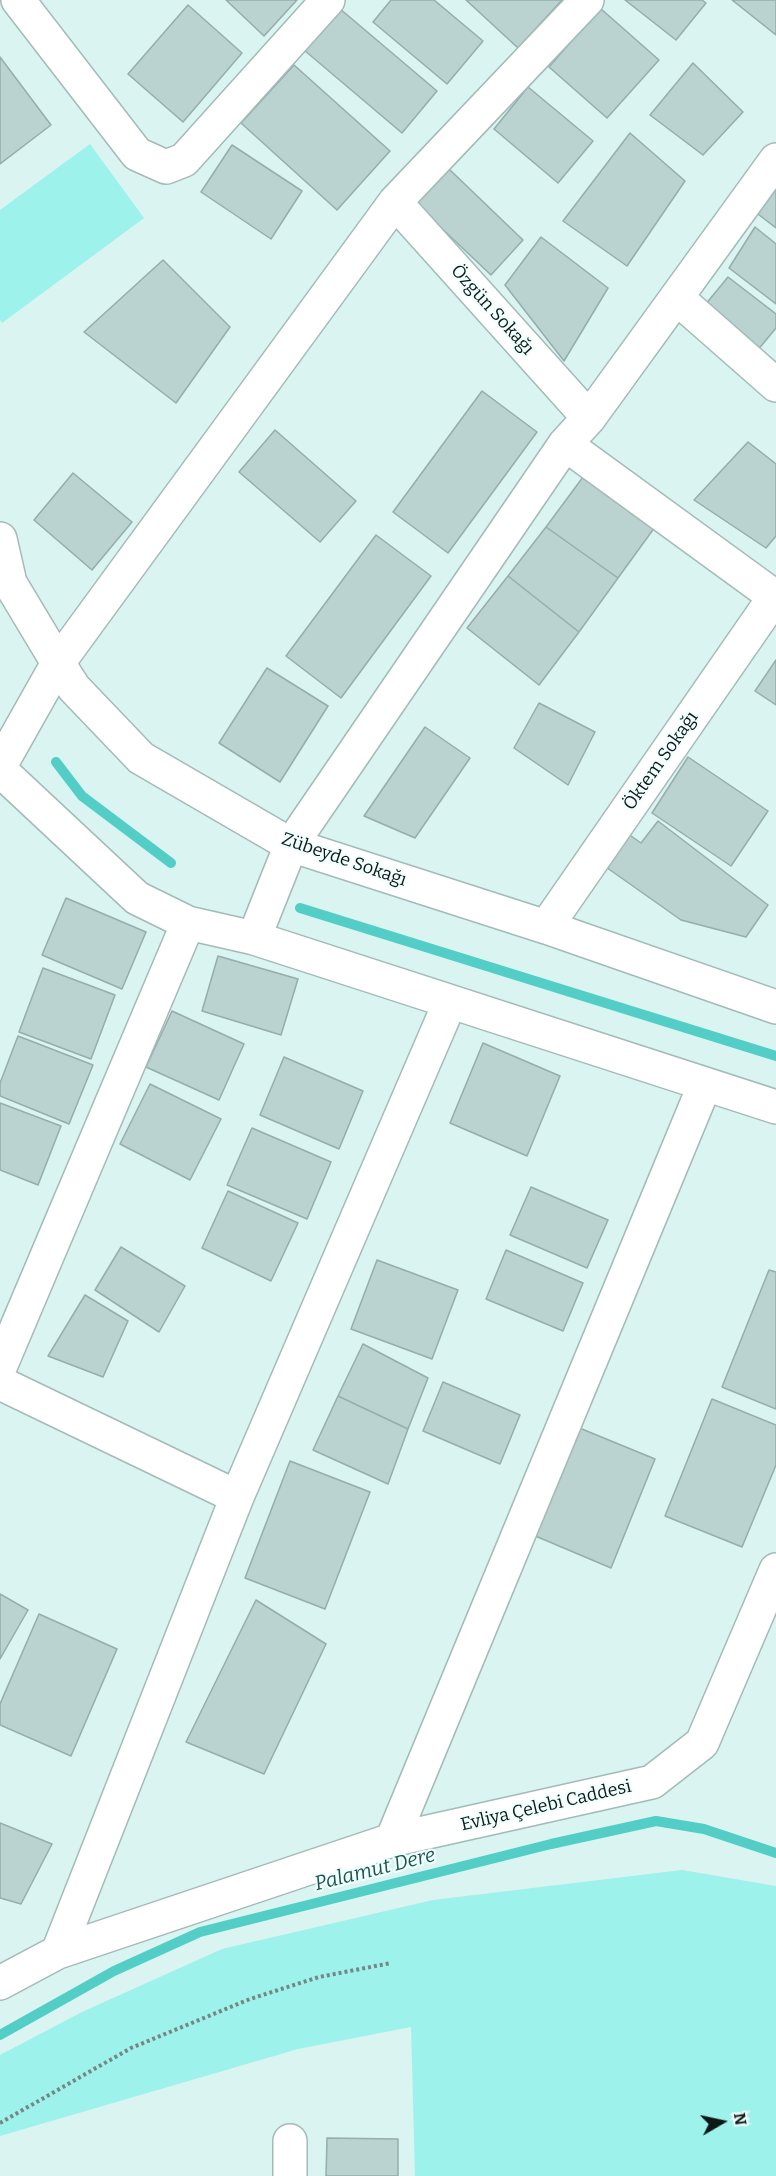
<!DOCTYPE html>
<html>
<head>
<meta charset="utf-8">
<style>
	body { margin:0 }
	#map { position:relative; width:776px; height:2176px; overflow:hidden; background:#daf4f1; font-family:Bitter,serif }
	canvas { display:block }
	.north { position:absolute; left:692px; top:2092px; width:60px; height:60px; -webkit-text-stroke:4px #effffd; paint-order:stroke; rotate:81deg; font-size:16px; font-weight:700; line-height:24px; text-align:center; color:#0f1817 }
	.north::after { content:''; display:block; margin:auto; width:21px; height:27px; background:#0f1817; clip-path:polygon(50% 0,100% 100%,50% 72%,0 100%) }
</style>
</head>
<body>
<div id="map">
<canvas width="776" height="2176"></canvas>
<div class="north">N</div>
</div>
<script>
const ctx = document.querySelector('canvas').getContext('2d');
ctx.lineJoin = 'round';
function fillPath(path, color) { ctx.fillStyle = color; ctx.fill(path, 'evenodd'); }
function trace(path, color, width, dash) { ctx.strokeStyle = color; ctx.lineWidth = width; ctx.lineCap = dash ? 'butt' : 'round'; ctx.setLineDash(dash || []); ctx.stroke(path); }
function write(font, color, halo, rows, align = 'center') {
  ctx.font = font + ' Bitter,serif'; ctx.lineWidth = 4.5; ctx.setLineDash([]); ctx.textBaseline = 'middle'; ctx.strokeStyle = halo; ctx.fillStyle = color; for (const [text, x, y, turn = 0] of rows) {
    ctx.save(); ctx.translate(x, y); ctx.rotate((+turn || 0) * Math.PI / 180); ctx.textAlign = isNaN(turn) ? turn : align; if (halo) ctx.strokeText(text, 0, 0); ctx.fillText(text, 0, 0); ctx.restore();
  }
}
const green = new Path2D(`
	M90 144 144 218 2 323 0 320V210Z
	M682 1870 776 1886V2176H415L411 2027 298 2049 0 2136V2055L82 2012 222 1949 433 1900Z`);
const stream = new Path2D(`
	M56 762 82 796 171 863
	M300 908 776 1056
	M0 2035 114 1971 200 1932 551 1844 656 1821 704 1829 776 1853`);
const building = new Path2D(`
	M226 0H297L264 36Z
	M391 0H434L483 41 447 84 373 22Z
	M466 0H562L518 48Z
	M625 0H702L706 3 676 40Z
	M732 0H776V35Z
	M188 5 242 53 183 122 128 74Z
	M339 8 437 91 402 133 304 50Z
	M600 8 659 60 607 118 549 67Z
	M0 57 51 125 0 164Z
	M693 63 743 112 703 155 650 115Z
	M294 65 390 151 337 210 241 123Z
	M528 87 593 141 558 183 494 129Z
	M630 133 685 181 627 266 563 221Z
	M232 145 302 191 271 239 201 192Z
	M449 169 523 240 491 275 416 204Z
	M776 187V228L754 211Z
	M755 227 776 244V304L729 268Z
	M541 237 608 288 564 361 505 285Z
	M163 260 230 327 176 403 84 332Z
	M728 277 776 314V328L757 351 705 305Z
	M482 391 537 432 448 553 393 512Z
	M275 430 356 501 320 542 239 472Z
	M748 442 776 464V536L766 548 694 500Z
	M73 473 132 522 92 570 34 520Z
	M586 473 655 527 618 578 546 527Z
	M546 527 618 578 579 632 508 576Z
	M376 535 431 576 341 698 286 656Z
	M508 576 579 632 539 685 467 628Z
	M776 660V705L755 691Z
	M267 668 328 706 280 782 219 743Z
	M539 703 595 732 568 785 514 748Z
	M425 727 470 758 415 838 364 816Z
	M688 757 768 811 731 866 652 813Z
	M658 821 768 905 746 937 681 920 603 865 627 833 641 843Z
	M66 898 146 932 122 989 42 955Z
	M218 956 298 979 281 1035 202 1011Z
	M43 968 115 995 91 1059 19 1032Z
	M172 1011 244 1044 219 1100 146 1067Z
	M18 1036 93 1065 69 1124 0 1096V1083Z
	M483 1043 560 1076 527 1156 450 1123Z
	M284 1057 363 1091 339 1149 260 1115Z
	M150 1084 221 1119 190 1180 120 1144Z
	M0 1103 61 1126 38 1185 0 1170Z
	M252 1128 331 1162 307 1219 227 1185Z
	M531 1187 608 1220 587 1268 510 1235Z
	M228 1191 298 1223 271 1281 202 1248Z
	M121 1247 185 1286 159 1332 95 1290Z
	M506 1250 583 1283 563 1331 486 1299Z
	M377 1260 458 1290 432 1359 351 1329Z
	M769 1270 776 1272V1409L722 1387Z
	M85 1295 128 1321 103 1377 48 1356Z
	M363 1344 428 1378 408 1429 338 1396Z
	M443 1382 520 1415 500 1464 423 1431Z
	M338 1396 408 1429 388 1484 313 1450Z
	M712 1399 776 1425V1465L742 1547 665 1516Z
	M577 1427 655 1459 611 1568 533 1535Z
	M290 1461 370 1492 325 1609 245 1578Z
	M0 1594 28 1610 0 1659Z
	M256 1600 326 1644 264 1774 186 1742Z
	M39 1614 117 1649 71 1756 0 1725V1704Z
	M0 1823 52 1844 21 1904 0 1898Z
	M327 2138 398 2139V2176H326Z`);
const path = new Path2D(`
	M0 2123 131 2048 250 1999 319 1977 391 1963`);
const minor = new Path2D(`
	M18 0 137 154 166 167 184 160 328 0
	M395 202 589 418
	M677 298 776 385
	M565 444 775 597
	M0 539 10 583 58 663 74 688 141 758 291 845 546 927 776 1007
	M0 766 58 663 395 202 587 0
	M0 770 137 898 188 923 254 938 776 1107
	M546 927 776 595
	M254 938 291 845 565 444 589 418 776 160
	M0 1367 188 923
	M0 1383 237 1497
	M392 1840 705 1084
	M58 1952 237 1497 450 1002
	M0 1983 58 1952 392 1840 652 1782 702 1743 776 1570
	M290 2176V2141`);
const streetNames = [
	["Özgün Sokağı",492,310,48],
	["Öktem Sokağı",661,761,-55],
	["Zübeyde Sokağı",344,860,19],
	["Evliya Çelebi Caddesi",546,1806,-13]
];
const waterNames = [
	["Palamut Dere",375,1870,-14]
];
fillPath(green, '#9df2eb');
trace(stream, '#52cec6', 10);
fillPath(building, '#bad2d0');
trace(building, '#95adab', 1.5);
trace(minor, '#a3bbb8', 36);
trace(path, '#758785', 4, [3, 3]);
trace(minor, '#fff', 33);
write('18px', '#0f1817', '#effffd', streetNames);
write('italic 20px', '#1e534f', '#effffd', waterNames);
</script>
</body>
</html>
